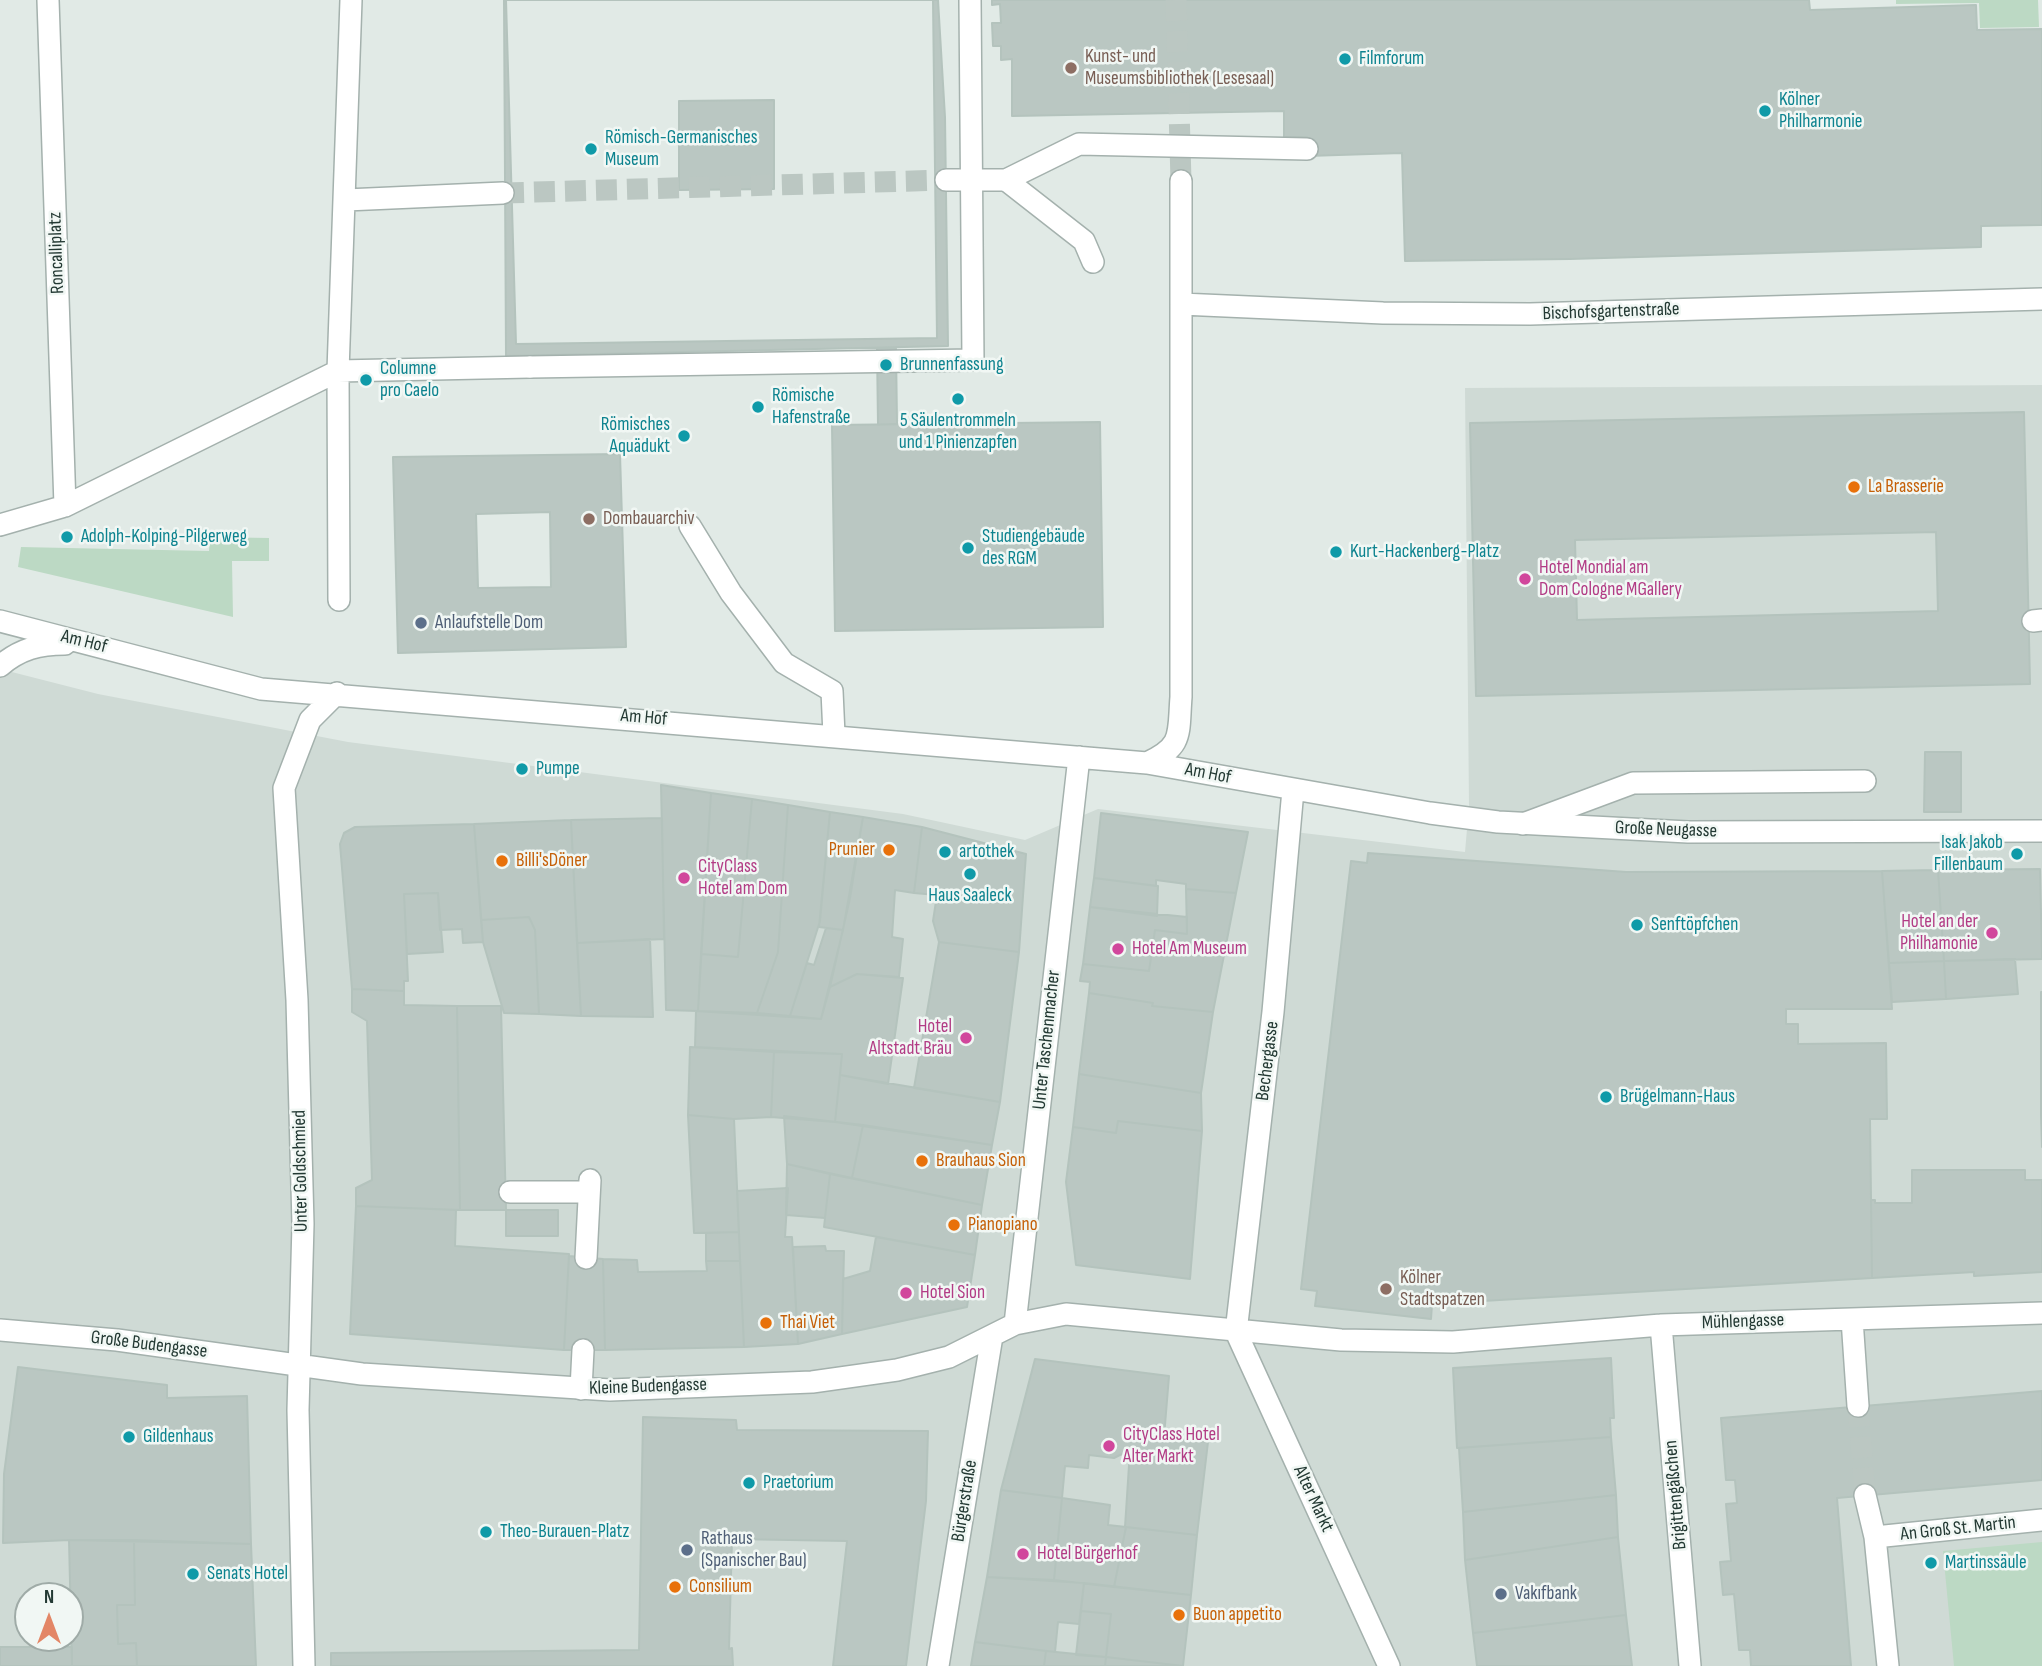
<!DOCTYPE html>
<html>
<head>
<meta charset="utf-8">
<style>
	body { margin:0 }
	#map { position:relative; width:2042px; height:1666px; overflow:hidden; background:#e1eae6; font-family:"Sofia Sans Condensed",sans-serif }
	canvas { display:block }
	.north { position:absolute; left:14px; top:1582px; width:70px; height:70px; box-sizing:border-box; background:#f1f7f4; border:2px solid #9faba7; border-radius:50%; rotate:0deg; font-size:19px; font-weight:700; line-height:28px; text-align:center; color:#233933 }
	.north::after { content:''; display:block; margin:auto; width:24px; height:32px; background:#e38666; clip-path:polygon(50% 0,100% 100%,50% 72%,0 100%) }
</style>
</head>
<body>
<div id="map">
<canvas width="2042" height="1666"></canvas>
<div class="north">N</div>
</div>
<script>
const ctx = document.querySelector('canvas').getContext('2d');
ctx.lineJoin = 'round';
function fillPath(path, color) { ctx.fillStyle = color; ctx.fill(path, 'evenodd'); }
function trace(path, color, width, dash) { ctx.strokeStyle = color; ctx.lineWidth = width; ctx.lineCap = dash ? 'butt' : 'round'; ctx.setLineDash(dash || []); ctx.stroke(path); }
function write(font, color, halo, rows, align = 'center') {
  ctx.font = font + ' "Sofia Sans Condensed",sans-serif'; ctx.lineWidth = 5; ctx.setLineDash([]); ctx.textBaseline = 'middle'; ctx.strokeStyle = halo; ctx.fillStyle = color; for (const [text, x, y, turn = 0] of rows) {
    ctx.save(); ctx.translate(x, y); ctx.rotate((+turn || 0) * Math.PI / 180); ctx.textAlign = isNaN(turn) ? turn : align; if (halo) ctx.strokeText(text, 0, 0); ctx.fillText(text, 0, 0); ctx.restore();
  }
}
const built = new Path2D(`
	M2042 385V1666H0V669L98 694 348 742 903 814 1025 840 1098 809 1465 852 1469 806 1465 388ZM28 1596H70V1638H28Z`);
const green = new Path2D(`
	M1896 0H2038L2039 27 1980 28 1979 3 1896 4Z
	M210 537 269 538V561H232L233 617 18 567 21 547 209 551Z
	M2042 1542V1666H1954L1943 1551Z`);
const building = new Path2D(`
	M504 0H938L945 117 948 346 506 356ZM774 100V189L679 190V101Z
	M506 0H933L937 338 516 344Z
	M992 0H1809L1810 10 1976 5 1977 30 2042 29V225L1981 226V247L1570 259 1405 261 1402 153 1307 156V137H1284V111L1012 116V59L1001 60V46H993L992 23H1001L1000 4 992 5Z
	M877 348H896L897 424 878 425Z
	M2024 412 2030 684 1476 696 1470 423ZM1936 532 1938 611 1577 620 1575 540Z
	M1100 422 1103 627 835 631 832 425Z
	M620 454 626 647 398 653 393 457ZM550 512 551 587 478 588 476 514Z
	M1925 752H1961V812H1924Z
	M661 785 711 793 698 1011 666 1010Z
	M711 793 752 799 738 957 701 954Z
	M752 799 788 805 778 952 757 1013 698 1011 701 954 738 957Z
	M788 805 830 812 820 921 790 1016 757 1013 778 952Z
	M830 812 863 817 843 930 819 927Z
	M1101 813 1248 832 1236 893 1186 889V884L1156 880V886L1094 878Z
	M863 817 922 827 914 893 895 890 892 937 903 939 899 977 857 974 830 987 850 898Z
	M662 818 664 939 577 943 571 820Z
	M571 820 581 1016 539 1014 535 930 529 917 481 920 474 824Z
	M474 824 483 942 463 943 462 929 440 930 438 893 404 894 408 981H404V991L352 989 340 844 344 833 355 827Z
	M922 827 1026 854 1019 952 939 942 933 921 937 895 914 893Z
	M1368 853 1626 872 1882 871 1892 1009H1786V1024H1798V1044L1886 1043 1887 1119H1870L1872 1278 1432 1304 1431 1319 1315 1306 1317 1291 1301 1289 1351 861 1367 863Z
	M2040 869 2042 959 1944 961 1938 870Z
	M1938 870 1944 961 1889 963 1882 871Z
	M1094 878 1158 886 1157 916 1090 907Z
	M1186 889 1236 893 1213 1012 1152 1006 1153 1003 1089 993 1090 982 1080 981 1083 964 1149 971 1155 930 1187 934Z
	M438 893 443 952 407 954 404 894Z
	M1090 907 1187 917V934L1155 930 1149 971 1083 964Z
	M529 917 535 930 539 1014 504 1013 483 942 481 920Z
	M826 928 843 930 821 1019 790 1016 807 963 814 965Z
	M650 939 653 1017 581 1016 577 943Z
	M939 942 1019 952 1000 1102 914 1088Z
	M2015 959 2018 994 1946 999 1944 961Z
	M1944 961 1946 999 1892 1002 1889 963Z
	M857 974 903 978 888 1084 840 1075 842 1054 695 1047 696 1011 821 1019 830 987Z
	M352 989 404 991V1005L457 1006 460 1210 356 1206V1188L372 1180 367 1021 352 1012Z
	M2041 992H2042V1147L2041 1115Z
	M1089 993 1153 1003 1152 1006 1213 1012 1201 1093 1079 1074Z
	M457 1006H501L506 1210H460Z
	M690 1047 774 1052 771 1117 734 1119 688 1115Z
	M774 1052 842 1054 835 1122 771 1117Z
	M1079 1074 1201 1093 1202 1131 1118 1121 1116 1133 1073 1127Z
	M840 1075 1000 1102 992 1145 835 1122Z
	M688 1115 734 1119 739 1232 694 1233Z
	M784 1116 863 1125 852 1178 787 1164Z
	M1118 1121 1202 1131 1190 1279 1076 1265 1066 1182 1073 1127 1116 1133Z
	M863 1125 992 1145 982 1205 852 1178Z
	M787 1164 830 1174 825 1218 786 1215Z
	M1912 1170H2025V1180H2042V1272L1974 1276V1272L1872 1278 1871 1200H1875V1203H1912Z
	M830 1174 982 1205 975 1255 824 1227Z
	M788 1188 785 1237H792L798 1344 744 1347 737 1191Z
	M356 1206 456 1210 455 1246 569 1254 564 1350 350 1334Z
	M506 1210H558V1236H506Z
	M739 1232 740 1261H706V1233Z
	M876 1237 975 1255 967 1307 842 1334 843 1279 870 1271Z
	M825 1246 826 1251H844L842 1334 798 1344 793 1247Z
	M569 1256 603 1259 605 1350H564Z
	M603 1259 637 1260 638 1272 707 1271 706 1261H740L744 1347 605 1350Z
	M1611 1358 1614 1418H1610L1611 1437 1457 1448 1453 1368Z
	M1035 1359 1169 1376 1164 1437 1208 1442 1197 1535 1125 1527 1130 1450 1114 1458 1089 1455 1088 1468 1065 1466 1062 1498 1001 1490Z
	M18 1367 167 1385V1398L247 1396 251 1544 69 1540 3 1543 4 1474Z
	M2042 1391V1480L1837 1498 1851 1666H1751L1750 1650H1739L1734 1594 1723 1595 1720 1562 1731 1561 1726 1504 1737 1503 1735 1480H1726L1721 1418Z
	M643 1417 736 1420 737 1430 928 1431 926 1501 906 1666H833L847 1541 732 1539 729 1649 732 1648 733 1666H331V1653L639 1650Z
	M1611 1437 1616 1495 1463 1512 1459 1448Z
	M1001 1490 1062 1498 1054 1580 987 1577Z
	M1616 1495 1618 1537 1465 1560 1463 1512Z
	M1062 1498 1110 1505 1108 1525 1126 1527 1114 1587 1054 1580Z
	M1126 1527 1197 1535 1191 1595 1114 1587Z
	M1618 1537 1626 1615 1473 1633 1465 1560Z
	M69 1540H134L135 1605H117L118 1644 136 1643 137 1666H72Z
	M134 1540 251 1544 256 1666H137L136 1643 118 1644 117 1605H135Z
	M987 1577 1084 1583 1079 1624 1058 1622 1055 1652 975 1642Z
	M1084 1583 1191 1595 1183 1666 1106 1657 1111 1614 1081 1611Z
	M1081 1611 1111 1614 1106 1657 1076 1655Z
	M1626 1615 1632 1666H1477L1473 1633Z
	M975 1642 1046 1651 1044 1666H971Z
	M0 1647H72V1666H0Z
	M1046 1651 1106 1657 1105 1666H1044Z
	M1106 1657 1183 1666H1105Z`);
const streetTunnel = new Path2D(`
	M1176 0 1181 181
	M503 193 946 180
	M1858 1406 1865 1495`);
const lane = new Path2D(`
	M1006 180 1084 241 1093 262
	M530 367 973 360 970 0
	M690 526 731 593 784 663 832 691 834 735
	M2033 621 2042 620
	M1523 824 1633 783 1865 781
	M510 1192H589
	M586 1258 590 1180
	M581 1389 583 1350`);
const street = new Path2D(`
	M48 0 65 506
	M946 180H1006L1079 144 1307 149
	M346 200 503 193
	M1181 304 1383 313 1530 314 2042 299
	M0 525 65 506 338 371 530 367
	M339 600 338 371 351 0
	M0 621 261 689 1147 763 1430 813 1498 822 1688 832 2042 831
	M0 666C20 649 39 644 65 644
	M1147 763C1184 746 1178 734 1181 697V181
	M1852 1319 1858 1406
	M1015 1324 1079 757
	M1661 1325 1690 1666
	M0 1330 117 1340 362 1374 610 1390 812 1382 897 1370 949 1357 1015 1324 1066 1314 1341 1340 1453 1342 1661 1325 2042 1313
	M1236 1332 1273 1012 1293 790
	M1236 1332 1389 1666
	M1865 1495 1875 1537
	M304 1666 298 1410 303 1224 297 1000 284 788 310 720 337 693
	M938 1666 992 1336
	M1888 1666 1875 1537 2042 1520`);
const markers = [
	[1345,59,7,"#0f9aa8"],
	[1071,68,7,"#8d6e63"],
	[1765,111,7,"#0f9aa8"],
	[591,149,7,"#0f9aa8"],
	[886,365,7,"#0f9aa8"],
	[366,380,7,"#0f9aa8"],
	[958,399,7,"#0f9aa8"],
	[758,407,7,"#0f9aa8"],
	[684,436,7,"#0f9aa8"],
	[1854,487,7,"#e8710a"],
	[589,519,7,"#8d6e63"],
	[67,537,7,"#0f9aa8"],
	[968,548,7,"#0f9aa8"],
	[1336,552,7,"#0f9aa8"],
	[1525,579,7,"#d1479c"],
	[421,623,7,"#5c6f8a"],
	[522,769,7,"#0f9aa8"],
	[889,850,7,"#e8710a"],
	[945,852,7,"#0f9aa8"],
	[2017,854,7,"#0f9aa8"],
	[502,861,7,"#e8710a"],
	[970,874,7,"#0f9aa8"],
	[684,878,7,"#d1479c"],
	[1637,925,7,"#0f9aa8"],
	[1992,933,7,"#d1479c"],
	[1118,949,7,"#d1479c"],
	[966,1038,7,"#d1479c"],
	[1606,1097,7,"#0f9aa8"],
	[922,1161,7,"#e8710a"],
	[954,1225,7,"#e8710a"],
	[1386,1289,7,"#8d6e63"],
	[906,1293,7,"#d1479c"],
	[766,1323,7,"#e8710a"],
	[129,1437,7,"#0f9aa8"],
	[1109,1446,7,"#d1479c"],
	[749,1483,7,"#0f9aa8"],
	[486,1532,7,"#0f9aa8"],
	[687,1550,7,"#5c6f8a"],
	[1023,1554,7,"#d1479c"],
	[1931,1563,7,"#0f9aa8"],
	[193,1574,7,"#0f9aa8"],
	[675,1587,7,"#e8710a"],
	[1501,1594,7,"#5c6f8a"],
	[1179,1615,7,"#e8710a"]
];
const educationNames = [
	["Kunst- und",1085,57],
	["Museumsbibliothek (Lesesaal)",1085,79],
	["Dombauarchiv",603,519],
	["Kölner",1400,1278],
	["Stadtspatzen",1400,1300]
];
const cultureNames = [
	["Filmforum",1359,59],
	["Kölner",1779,100],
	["Philharmonie",1779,122],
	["Römisch-Germanisches",605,138],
	["Museum",605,160],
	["Brunnenfassung",900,365],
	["Columne",380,369],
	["pro Caelo",380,391],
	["Römische",772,396],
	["Hafenstraße",772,418],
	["5 Säulentrommeln",958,421,"center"],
	["und 1 Pinienzapfen",958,443,"center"],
	["Römisches",670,425,"right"],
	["Aquädukt",670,447,"right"],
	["Adolph-Kolping-Pilgerweg",81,537],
	["Studiengebäude",982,537],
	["des RGM",982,559],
	["Kurt-Hackenberg-Platz",1350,552],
	["Pumpe",536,769],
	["Isak Jakob",2003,843,"right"],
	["Fillenbaum",2003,865,"right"],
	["artothek",959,852],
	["Haus Saaleck",970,896,"center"],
	["Senftöpfchen",1651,925],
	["Brügelmann-Haus",1620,1097],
	["Gildenhaus",143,1437],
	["Praetorium",763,1483],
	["Theo-Burauen-Platz",500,1532],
	["Martinssäule",1945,1563],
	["Senats Hotel",207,1574]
];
const streetNames = [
	["Roncalliplatz",57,253,-92],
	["Bischofsgartenstraße",1611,312,-2],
	["Am Hof",84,642,14],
	["Am Hof",644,718,5],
	["Am Hof",1208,774,11],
	["Große Neugasse",1666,830,2],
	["Unter Taschenmacher",1047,1040,-84],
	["Bechergasse",1268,1061,-83],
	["Unter Goldschmied",301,1171,-91],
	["Mühlengasse",1743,1322,-2],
	["Große Budengasse",149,1345,7],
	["Kleine Budengasse",648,1387,-2],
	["Brigittengäßchen",1676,1495,-95],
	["Alter Markt",1313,1499,65],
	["Bürgerstraße",965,1501,-81],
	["An Groß St. Martin",1958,1529,-6]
];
const foodNames = [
	["La Brasserie",1868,487],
	["Prunier",875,850,"right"],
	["Billi'sDöner",516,861],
	["Brauhaus Sion",936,1161],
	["Pianopiano",968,1225],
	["Thai Viet",780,1323],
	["Consilium",689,1587],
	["Buon appetito",1193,1615]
];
const hotelNames = [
	["Hotel Mondial am",1539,568],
	["Dom Cologne MGallery",1539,590],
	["CityClass",698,867],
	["Hotel am Dom",698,889],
	["Hotel an der",1978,922,"right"],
	["Philhamonie",1978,944,"right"],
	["Hotel Am Museum",1132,949],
	["Hotel",952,1027,"right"],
	["Altstadt Bräu",952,1049,"right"],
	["Hotel Sion",920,1293],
	["CityClass Hotel",1123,1435],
	["Alter Markt",1123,1457],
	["Hotel Bürgerhof",1037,1554]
];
const serviceNames = [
	["Anlaufstelle Dom",435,623],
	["Rathaus",701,1539],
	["(Spanischer Bau)",701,1561],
	["Vakıfbank",1515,1594]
];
fillPath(built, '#cfdad5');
fillPath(green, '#bcd9c4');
fillPath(building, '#bac7c2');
trace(building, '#b4c3bd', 2);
trace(streetTunnel, '#bbc7c2', 21, [21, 10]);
trace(lane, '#a4b1ad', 24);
trace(street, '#a4b1ad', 24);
trace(lane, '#fff', 21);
trace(street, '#fff', 21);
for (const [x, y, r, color] of markers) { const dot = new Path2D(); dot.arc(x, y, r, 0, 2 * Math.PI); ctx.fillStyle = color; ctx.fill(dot); trace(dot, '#f1f7f4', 2.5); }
write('19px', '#785e54', '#f1f7f4', educationNames, 'left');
write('19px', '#0d838f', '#f1f7f4', cultureNames, 'left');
write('19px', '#233933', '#f1f7f4', streetNames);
write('19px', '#c56008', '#f1f7f4', foodNames, 'left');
write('19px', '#b23c85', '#f1f7f4', hotelNames, 'left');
write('19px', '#4e5e75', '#f1f7f4', serviceNames, 'left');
</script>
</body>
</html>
